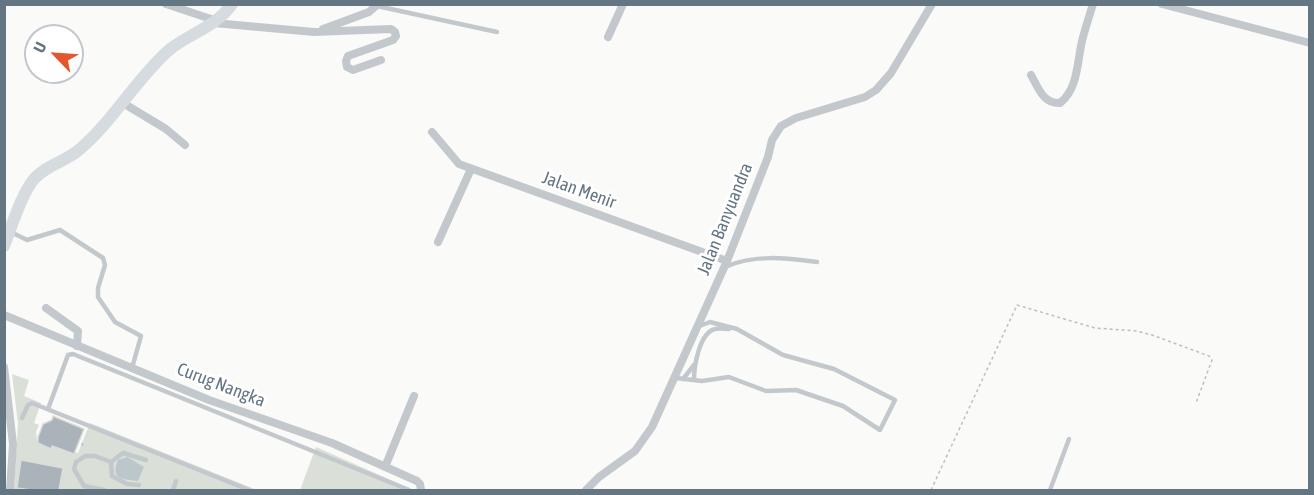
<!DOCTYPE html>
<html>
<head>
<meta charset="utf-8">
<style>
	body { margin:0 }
	#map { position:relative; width:1314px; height:495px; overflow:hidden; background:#fafaf8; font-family:"Asap Condensed",sans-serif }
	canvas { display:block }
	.frame { position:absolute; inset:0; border:6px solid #657683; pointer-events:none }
	.north { position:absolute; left:24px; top:24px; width:60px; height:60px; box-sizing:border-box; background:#fff; border:2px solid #c1c8cd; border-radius:50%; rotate:295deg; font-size:16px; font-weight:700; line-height:24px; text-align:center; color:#657683 }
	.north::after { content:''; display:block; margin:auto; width:21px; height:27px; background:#e4572e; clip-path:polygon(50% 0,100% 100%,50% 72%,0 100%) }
</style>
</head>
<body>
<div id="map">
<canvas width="1314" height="495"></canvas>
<div class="frame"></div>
<div class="north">U</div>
</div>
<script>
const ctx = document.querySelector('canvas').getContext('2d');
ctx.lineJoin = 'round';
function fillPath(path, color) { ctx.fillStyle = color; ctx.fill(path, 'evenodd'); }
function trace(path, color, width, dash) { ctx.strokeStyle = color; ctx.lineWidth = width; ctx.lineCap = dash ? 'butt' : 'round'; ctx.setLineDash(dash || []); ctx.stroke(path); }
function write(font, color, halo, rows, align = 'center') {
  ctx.font = font + ' "Asap Condensed",sans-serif'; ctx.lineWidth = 6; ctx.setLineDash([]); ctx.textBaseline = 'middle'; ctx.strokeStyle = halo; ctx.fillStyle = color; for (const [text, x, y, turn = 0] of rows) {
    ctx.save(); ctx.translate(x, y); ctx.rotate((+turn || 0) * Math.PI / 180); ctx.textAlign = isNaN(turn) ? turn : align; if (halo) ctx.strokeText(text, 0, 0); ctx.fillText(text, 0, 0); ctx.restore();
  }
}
const green = new Path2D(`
	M12 374 29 380 24 396 41 403 34 423 39 425 36 432 37 440 51 446 53 443 78 453 90 423 257 490H14L18 424Z
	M316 447 409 488 412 490H300Z`);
const water = new Path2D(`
	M127 457 144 467 138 481C123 479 110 480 118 460Z`);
const building = new Path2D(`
	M53 416 84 429 74 454 52 446 51 449 38 443V437L43 424 52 420Z
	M21 460 63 468 59 490H31L17 488Z`);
const path = new Path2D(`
	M82 443 83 449
	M931 490 1017 305 1095 328 1137 331 1152 335 1209 356 1212 360 1196 403`);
const service = new Path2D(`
	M377 6 497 32
	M11 232 27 240 60 230 103 258 105 265 98 288V297L115 322 141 336 132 368
	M725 267C753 254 787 258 817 262
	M676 378 702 381 729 377 766 391 796 390 843 406 880 430 895 400 834 369 783 355 737 329 710 322 697 327
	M683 379 694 365
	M694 380C694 367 699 333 715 329 719 328 725 329 729 329
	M48 409 68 355 73 354 409 490
	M22 418 28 405 32 403 249 490
	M111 462 123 453 146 460
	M104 490 84 486 74 469 76 462 85 456H95L111 462 112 476 127 484 139 485
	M173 490 176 481
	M1050 490 1069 439`);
const minor = new Path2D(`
	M166 4 217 21
	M1162 4 1310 43
	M214 23 314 32 391 29 395 32 396 36 393 40 348 56 346 61 347 67 353 70 381 60
	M323 29 369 12 378 4
	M608 37 623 4
	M1031 75C1038 87 1043 104 1060 103 1078 89 1077 63 1082 41 1085 29 1089 17 1093 4
	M123 103 166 129 185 145
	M432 132 459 164 727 261
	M438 242 471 169
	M46 308 78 331 77 346
	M4 315 209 400 332 443 417 481 420 484 421 490
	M4 367 13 444 10 490
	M385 467 414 396
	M586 490 599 477 635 451 652 427 727 261 768 157 772 140 781 126 796 118 865 97 876 90 891 73 932 4`);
const secondary = new Path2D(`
	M4 246C12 226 21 195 34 179 46 165 67 161 80 149 114 120 136 79 169 50 190 33 216 27 232 4`);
const streetNames = [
	["Jalan Menir",579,190,20],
	["Jalan Banyuandra",725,219,-68],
	["Curug Nangka",221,385,21]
];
fillPath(green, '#dadfd7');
fillPath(water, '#bbc7cb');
fillPath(building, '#aab3b9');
trace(building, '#dcdcda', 1.5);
trace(path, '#bbbfc2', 1.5, [3, 3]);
trace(service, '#c3c8cc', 4.5);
trace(minor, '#c3c8cc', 8);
trace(secondary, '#d6dbdf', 12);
write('18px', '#657683', '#fff', streetNames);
</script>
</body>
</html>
